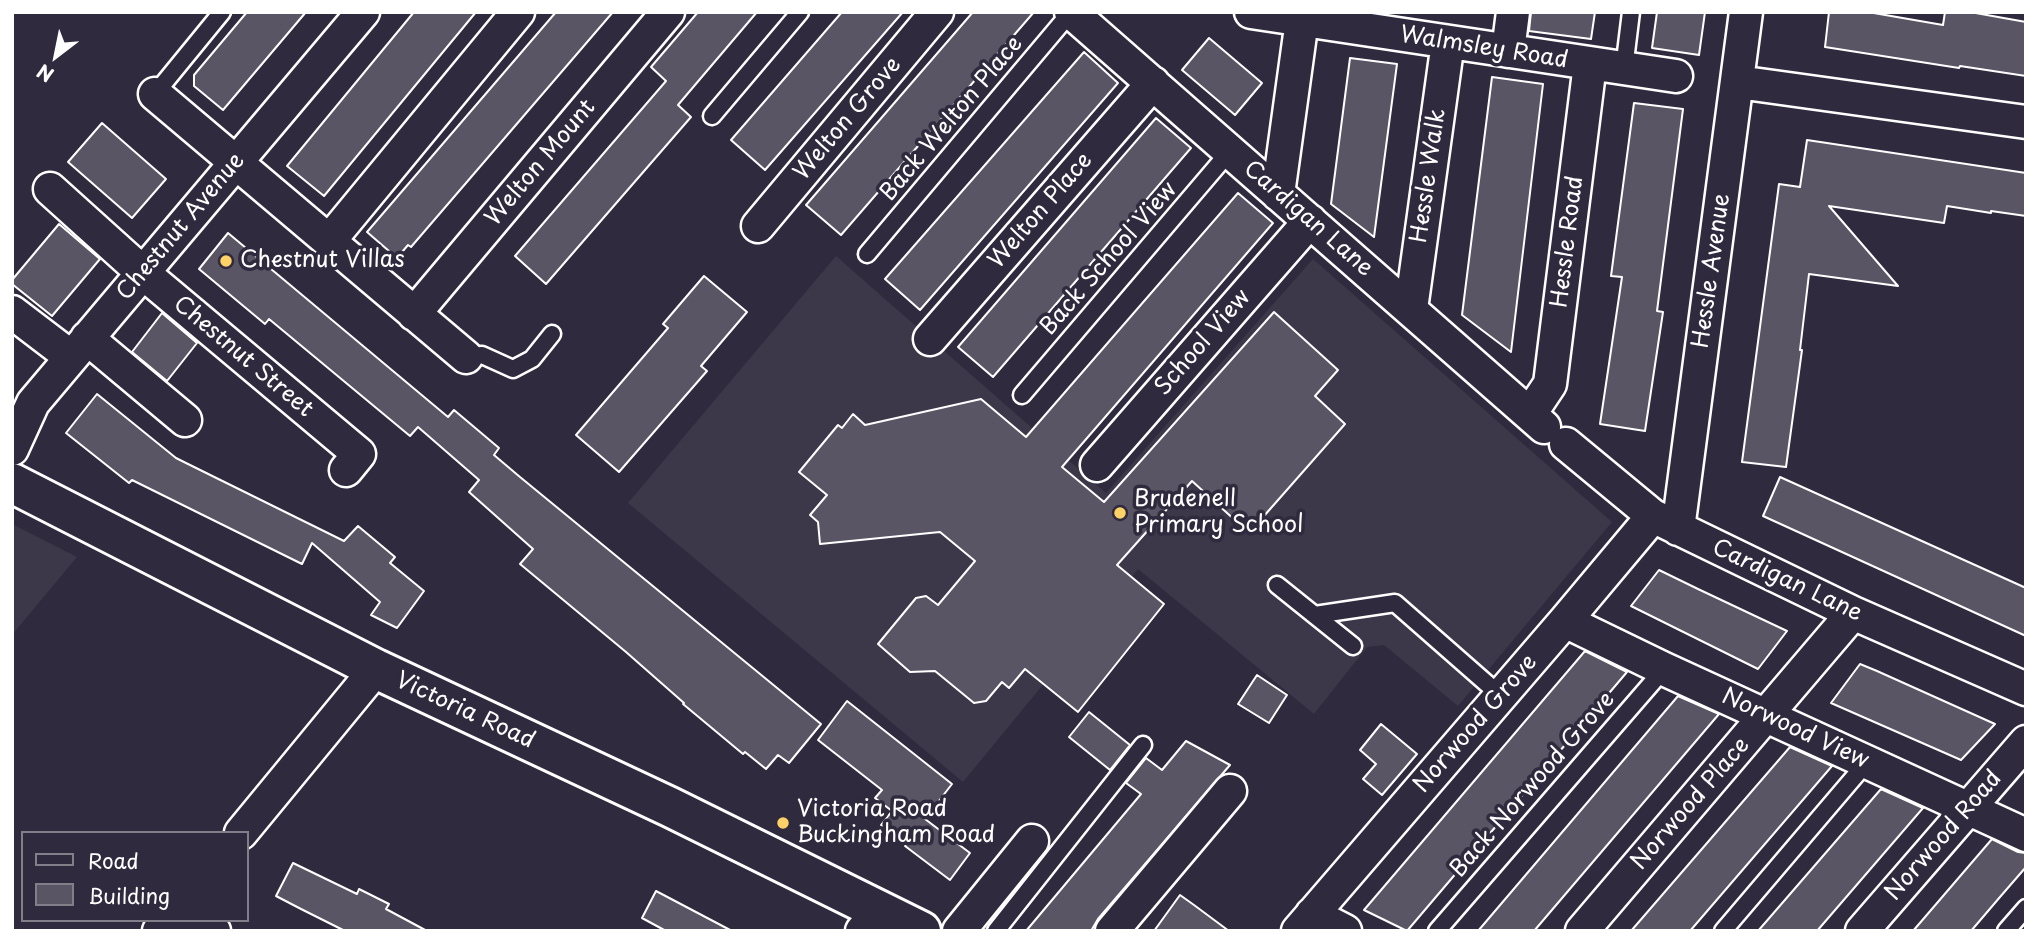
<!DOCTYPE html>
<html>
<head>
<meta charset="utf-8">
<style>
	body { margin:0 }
	#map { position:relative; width:2038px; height:943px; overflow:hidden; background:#2f2a3d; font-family:"Playpen Sans",sans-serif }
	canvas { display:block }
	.frame { position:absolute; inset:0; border:14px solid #fff; pointer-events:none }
	.legend { position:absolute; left:21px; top:831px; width:228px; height:91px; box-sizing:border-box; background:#2f2a3d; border:2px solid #827f8b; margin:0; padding:9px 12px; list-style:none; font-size:21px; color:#fff }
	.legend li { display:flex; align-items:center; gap:14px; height:35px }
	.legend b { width:35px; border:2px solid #827f8b }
	.north { position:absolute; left:21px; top:21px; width:70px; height:70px; -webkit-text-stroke:5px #2f2a3d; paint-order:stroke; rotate:212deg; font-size:19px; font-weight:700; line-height:28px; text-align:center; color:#fff }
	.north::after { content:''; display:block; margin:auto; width:24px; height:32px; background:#fff; clip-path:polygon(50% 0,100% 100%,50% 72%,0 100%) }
</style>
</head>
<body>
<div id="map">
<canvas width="2038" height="943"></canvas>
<div class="frame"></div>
<ul class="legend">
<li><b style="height:9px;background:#2f2a3d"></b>Road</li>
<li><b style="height:19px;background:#595564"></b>Building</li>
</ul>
<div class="north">N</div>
</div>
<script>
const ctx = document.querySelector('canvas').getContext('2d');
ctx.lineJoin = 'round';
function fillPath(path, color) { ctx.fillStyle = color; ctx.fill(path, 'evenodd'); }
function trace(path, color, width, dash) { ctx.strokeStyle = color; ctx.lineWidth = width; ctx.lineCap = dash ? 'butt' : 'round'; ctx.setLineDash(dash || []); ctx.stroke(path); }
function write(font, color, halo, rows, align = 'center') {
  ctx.font = font + ' "Playpen Sans",sans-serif'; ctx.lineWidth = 7; ctx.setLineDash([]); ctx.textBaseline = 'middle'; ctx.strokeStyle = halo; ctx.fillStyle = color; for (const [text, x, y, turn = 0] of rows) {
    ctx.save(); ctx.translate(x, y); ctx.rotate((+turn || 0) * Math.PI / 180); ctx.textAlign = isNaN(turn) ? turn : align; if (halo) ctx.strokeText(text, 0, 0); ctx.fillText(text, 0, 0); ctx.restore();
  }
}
const built = new Path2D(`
	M836 256 1106 493 1313 259 1612 522 1458 706 1384 645 1367 647 1314 714 1138 569 963 782 628 503Z
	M12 524 77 557 12 635Z`);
const building = new Path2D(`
	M247 12H306L223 110 194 86V75Z
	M414 12H476L324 196 287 166Z
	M556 12H613L411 247 408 245 397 258 367 232Z
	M698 12H757L678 105 691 117 546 284 515 256 666 81 651 67Z
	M842 12H903L765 170 731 140Z
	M973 12H1034L841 235 806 205Z
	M1531 12H1595L1591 39 1529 31Z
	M1657 12H1705L1699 55 1652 48Z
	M1829 12H1868L1943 25 1945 12H1970L2026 22V76L1960 66 1959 68 1825 47Z
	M1209 38 1262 83 1235 115 1182 70Z
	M1084 52 1118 83 920 310 885 279Z
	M1350 58 1397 64 1374 237 1331 204Z
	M1492 77 1543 84 1511 352 1462 315Z
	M1634 103 1683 109 1657 311 1663 312 1645 431 1600 424 1622 277 1611 276Z
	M1156 118 1191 148 993 377 958 347Z
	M102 123 166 179 132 218 68 162Z
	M1807 140 2026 173V216L1991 211V213L1947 206 1944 223 1829 206 1898 286 1809 274 1800 350H1802L1786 467 1742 462 1779 184 1800 187Z
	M1238 193 1273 223 1062 467 1104 502 1274 312 1338 370 1315 396 1345 424 1249 533 1192 481 1117 565 1164 604 1078 712 1025 669 1009 688 1002 682 986 701 974 703 935 671 910 672 878 644 916 598 926 596 938 605 975 561 940 532 820 544 818 522 810 515 827 495 799 472 838 425 842 428 853 414 865 425 981 399 1026 437Z
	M59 224 100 259 52 316 12 284V280Z
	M228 233 448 417 454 410 499 448 494 455 520 477 821 724 789 763 778 755 766 769 745 752 743 754 683 704 684 703 626 652 520 564 533 549 469 492 479 480 418 427 410 436 269 319 265 324 199 269Z
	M704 276 747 312 701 366 707 371 619 472 576 435 668 328 663 324Z
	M162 313 197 343 167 381 132 352Z
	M97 394 176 458 186 463 344 541 358 526 395 557 390 563 424 591 397 628 371 615 380 602 312 543 302 564 132 480 129 483 66 433Z
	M1780 477 2026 588V636L1763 516Z
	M1659 570 1698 589 1787 631 1758 669 1631 606Z
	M1585 651 1627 672 1407 931 1364 910Z
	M1860 664 1877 671 1995 724 1961 760 1831 703Z
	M1257 675 1287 695 1269 723 1238 704Z
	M1678 696 1719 714 1534 931H1478Z
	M847 701 952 784 925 819 970 853 950 880 905 846 906 844 881 825 892 811 875 798 882 790 818 740Z
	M1089 712 1130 745 1110 770 1069 737Z
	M1381 724 1417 754 1382 795 1363 779 1376 764 1360 750Z
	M1186 741 1230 765 1098 919 1091 931H1026L1141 794 1126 783 1146 758 1162 770Z
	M1790 747 1832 766 1690 931H1631Z
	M1881 789 1923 808 1817 931H1758Z
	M1992 839 2018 852 2026 853V867L2000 897 1971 931H1913Z
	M293 863 357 894 359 889 389 904 386 909 427 931H345L301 909 276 896Z
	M656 891 732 931H666L642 918Z
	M1180 895 1194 905 1229 931H1154Z`);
const service = new Path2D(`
	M1624 69 1631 12
	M155 94 222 12
	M712 116 800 12
	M867 254 1071 12
	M466 357 482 355 513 369 532 359 552 334
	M1022 395 1230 151
	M1277 585 1353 646
	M1315 615 1395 603 1501 696
	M996 931 1143 745
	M1437 931 1664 669
	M1723 931 1867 762
	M2006 931 2026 908`);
const minor = new Path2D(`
	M1071 12 1544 427
	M1251 12 1676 76
	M1508 51 1513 12
	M1738 82 2026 122
	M155 94 466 357
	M50 189 142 272 359 454 346 470
	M1278 194 1302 20
	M758 226 937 12
	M329 241 518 12
	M1411 309 1448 42
	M12 312 71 357
	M414 314 668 12
	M87 338 185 420
	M930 339 1153 83
	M1530 414 1550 384 1590 64
	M1566 444 1653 516 1853 613 2026 689
	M12 449 33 403 363 12
	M1097 465 1310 221
	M1678 529 1746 12
	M1565 621 1664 669 2026 835
	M241 833 376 669
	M1312 914 1345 931
	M194 920 214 931
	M159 931 168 920
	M862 931 879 910
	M959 931 1032 841
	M1112 931 1230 791
	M1298 931 1565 621 1653 516
	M1582 931 1853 613
	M1862 931 2026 742`);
const tertiary = new Path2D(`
	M12 483 376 669 670 807 921 931`);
const markers = [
	[226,261,7,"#ffd166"],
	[1120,513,7,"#ffd166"],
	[783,823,7,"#ffd166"]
];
const streetNames = [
	["Walmsley Road",1484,48,9],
	["Welton Grove",848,119,-50],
	["Back Welton Place",952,119,-50],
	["Welton Mount",541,163,-50],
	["Hessle Walk",1429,176,-82],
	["Welton Place",1041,211,-49],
	["Cardigan Lane",1308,219,41],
	["Chestnut Avenue",181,227,-50],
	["Hessle Road",1568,242,-83],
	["Back School View",1109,259,-49],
	["Hessle Avenue",1712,271,-82],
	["School View",1203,343,-49],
	["Chestnut Street",243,357,40],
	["Cardigan Lane",1787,581,25],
	["Victoria Road",465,711,25],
	["Norwood Grove",1476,724,-49],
	["Norwood View",1795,729,25],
	["Back Norwood Grove",1533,785,-49],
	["Norwood Place",1691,804,-49],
	["Norwood Road",1944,836,-49]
];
const poiNames = [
	["Chestnut Villas",240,261],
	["Brudenell",1134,500],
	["Primary School",1134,526],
	["Victoria Road",797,810],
	["Buckingham Road",797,836]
];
fillPath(built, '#3c3749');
fillPath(building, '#595564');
trace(building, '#fff', 2);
trace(service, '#fff', 21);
trace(minor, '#fff', 37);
trace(tertiary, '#fff', 44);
trace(service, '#2f2a3d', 16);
trace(minor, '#2f2a3d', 32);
trace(tertiary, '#2f2a3d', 38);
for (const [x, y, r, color] of markers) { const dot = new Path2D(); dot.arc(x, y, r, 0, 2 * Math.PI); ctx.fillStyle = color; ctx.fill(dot); trace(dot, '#2f2a3d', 2.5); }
write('23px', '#fff', '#2f2a3d', streetNames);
write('23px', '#fff', '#2f2a3d', poiNames, 'left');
</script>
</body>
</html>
